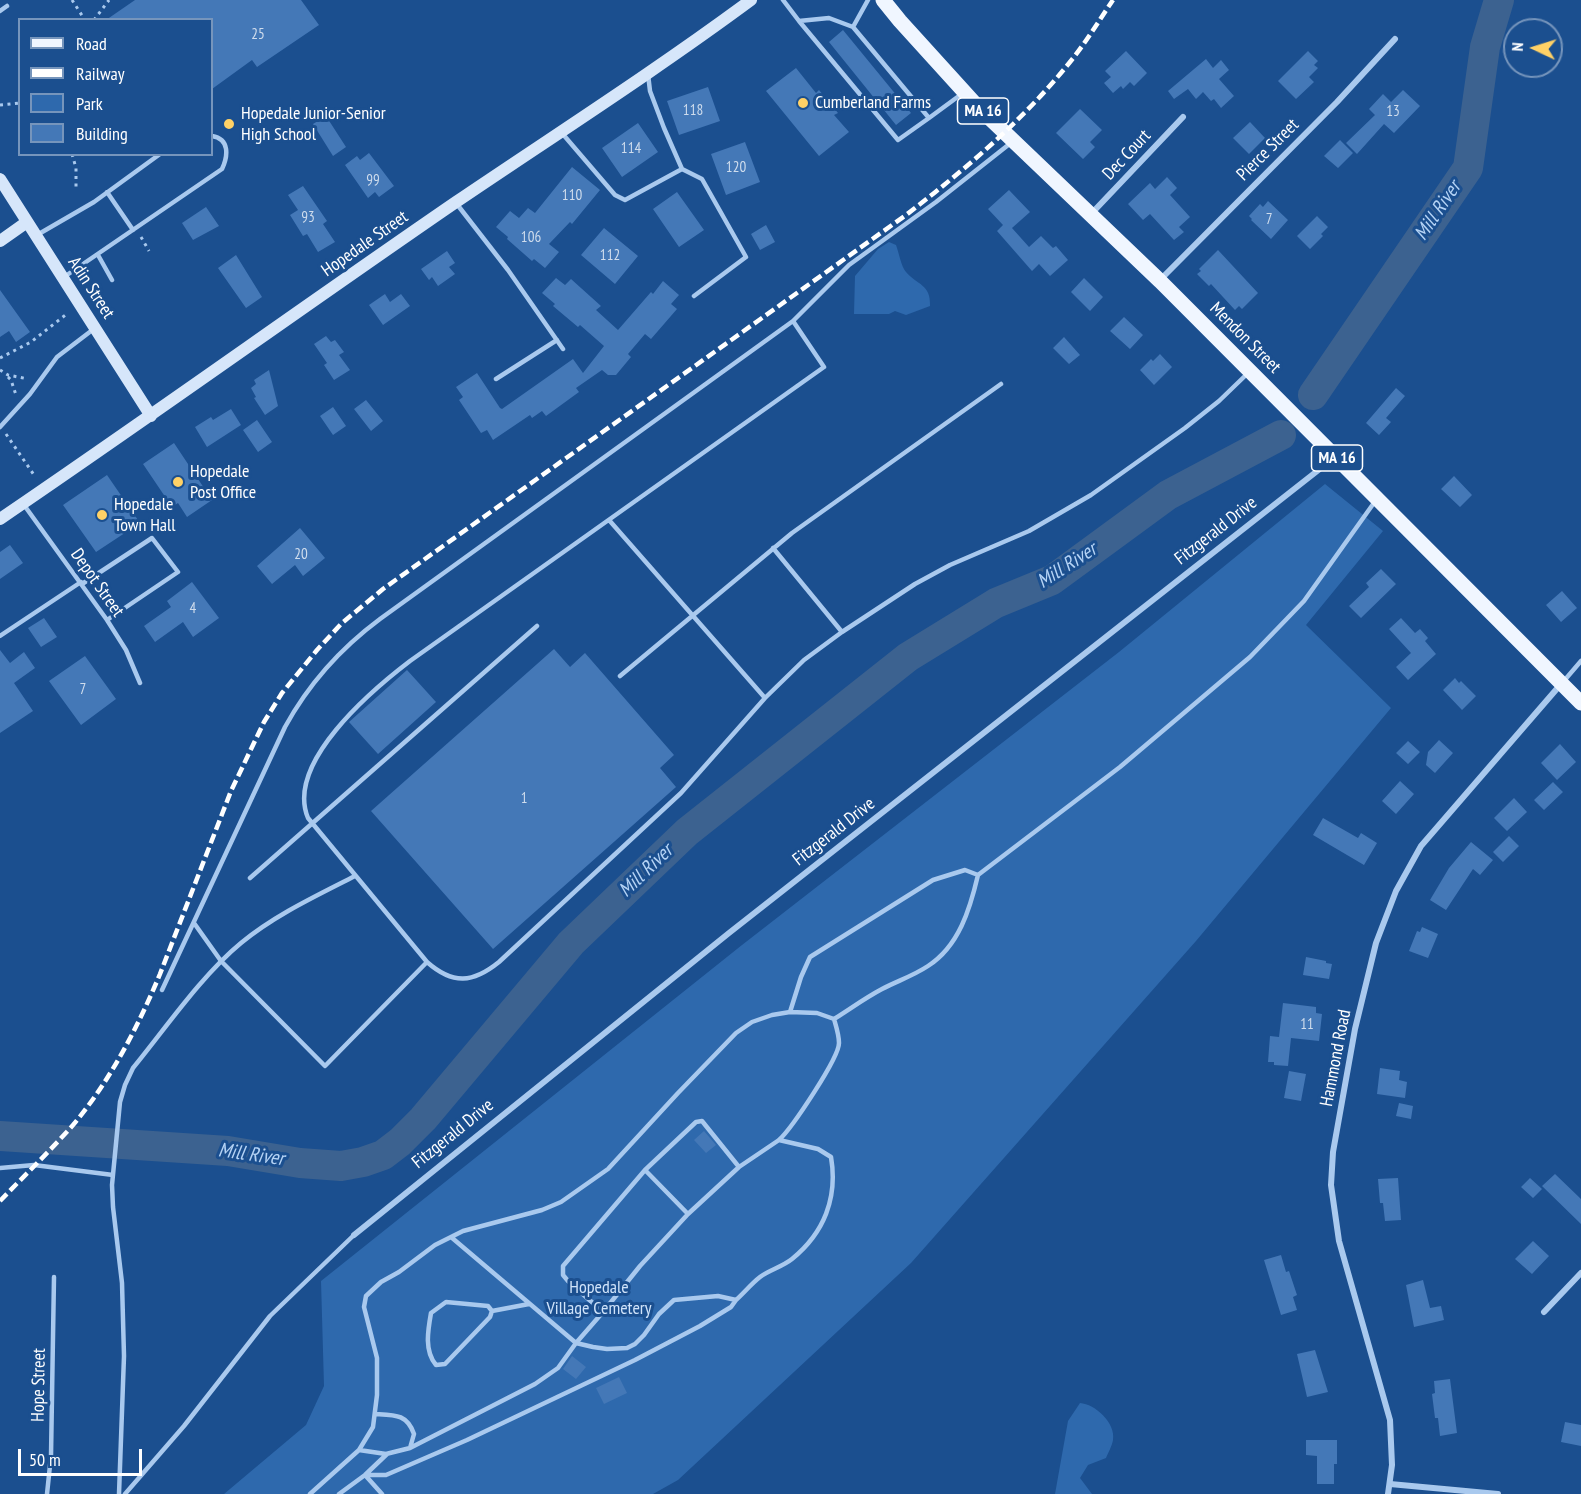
<!DOCTYPE html>
<html>
<head>
<meta charset="utf-8">
<style>
	body { margin:0 }
	#map { position:relative; width:1581px; height:1494px; overflow:hidden; background:#1b4f8f; font-family:"PT Sans Narrow",sans-serif }
	canvas { display:block }
	.legend { position:absolute; left:18px; top:18px; width:195px; height:138px; box-sizing:border-box; background:#1b4f8f; border:2px solid #7695bc; margin:0; padding:8px 10px; list-style:none; font-size:18px; color:#fff }
	.legend li { display:flex; align-items:center; gap:12px; height:30px }
	.legend b { width:30px; border:2px solid #7695bc }
	.north { position:absolute; left:1503px; top:18px; width:60px; height:60px; box-sizing:border-box; background:#1b4f8f; border:2px solid #7695bc; border-radius:50%; rotate:274deg; font-size:16px; font-weight:700; line-height:24px; text-align:center; color:#fff }
	.north::after { content:''; display:block; margin:auto; width:21px; height:27px; background:#ffd166; clip-path:polygon(50% 0,100% 100%,50% 72%,0 100%) }
	.scale { position:absolute; left:18px; top:1449px; width:124px; height:27px; box-sizing:border-box; border:3px solid #fff; border-top:0; padding-left:8px; font-size:18px; line-height:21px; white-space:nowrap; color:#fff; -webkit-text-stroke:4px #1b4f8f; paint-order:stroke }
</style>
</head>
<body>
<div id="map">
<canvas width="1581" height="1494"></canvas>
<ul class="legend">
<li><b style="height:8px;background:#f0f6ff"></b>Road</li>
<li><b style="height:8px;background:#fff"></b>Railway</li>
<li><b style="height:16px;background:#2e69ad"></b>Park</li>
<li><b style="height:16px;background:#4478b7"></b>Building</li>
</ul>
<div class="north">N</div>
<div class="scale">50 m</div>
</div>
<script>
const ctx = document.querySelector('canvas').getContext('2d');
ctx.lineJoin = 'round';
function fillPath(path, color) { ctx.fillStyle = color; ctx.fill(path, 'evenodd'); }
function trace(path, color, width, dash) { ctx.strokeStyle = color; ctx.lineWidth = width; ctx.lineCap = dash ? 'butt' : 'round'; ctx.setLineDash(dash || []); ctx.stroke(path); }
function write(font, color, halo, rows, align = 'center') {
  ctx.font = font + ' "PT Sans Narrow",sans-serif'; ctx.lineWidth = 6; ctx.setLineDash([]); ctx.textBaseline = 'middle'; ctx.strokeStyle = halo; ctx.fillStyle = color; for (const [text, x, y, turn = 0] of rows) {
    ctx.save(); ctx.translate(x, y); ctx.rotate((+turn || 0) * Math.PI / 180); ctx.textAlign = isNaN(turn) ? turn : align; if (halo) ctx.strokeText(text, 0, 0); ctx.fillText(text, 0, 0); ctx.restore();
  }
}
const green = new Path2D(`
	M889 242 896 245C899 253 901 266 906 272 917 285 931 284 930 306L906 315 895 311 889 314H854L855 276 878 249Z
	M1325 484 1383 531 1306 625 1391 708 1196 941 911 1263 678 1480 653 1494H224L306 1425 324 1386 321 1281 742 945 1119 652Z
	M1080 1403C1095 1404 1116 1423 1113 1440 1112 1446 1108 1453 1106 1458L1088 1465 1080 1478 1092 1494H1055L1068 1421Z`);
const river = new Path2D(`
	M1313 395 1468 168 1485 47 1499 0
	M0 1136 228 1151 300 1163 341 1166 363 1162 383 1155 400 1142 423 1119 571 943 687 832 908 657 996 603 1052 580 1168 495 1281 435`);
const building = new Path2D(`
	M135 0H301L319 25 257 67 252 60 212 89V20H106Z
	M843 30 911 113 896 125 829 42Z
	M1126 51 1147 73 1134 86 1130 82 1123 89 1121 86 1113 93 1104 83 1111 77 1105 71Z
	M1308 51 1318 61 1314 65 1318 68 1309 77 1314 82 1296 99 1278 81Z
	M1206 59 1213 68 1221 60 1229 70 1219 79 1234 96 1221 108 1214 99 1211 101 1203 92 1196 99 1188 89 1174 99 1168 91Z
	M796 68 816 93 819 90 838 113 834 115 849 132 819 156 766 91Z
	M708 87 720 121 679 135 667 101Z
	M1403 90 1420 106 1394 133 1384 124 1357 154 1346 143 1375 115 1369 109 1383 94 1391 102Z
	M1080 109 1102 130 1090 142 1095 147 1083 159 1056 133Z
	M326 116 346 147 333 156 313 124Z
	M1250 122 1265 138 1249 154 1233 138Z
	M638 123 658 152 622 177 602 148Z
	M1340 140 1353 153 1338 168 1324 156Z
	M745 142 760 182 726 195 711 154Z
	M369 153 394 186 379 197 375 192 368 198 345 165 357 156 360 160Z
	M572 167 600 190 572 224 570 222 549 244 559 252 545 268 534 259 532 261 507 239 508 237 496 227 510 211 519 218 528 208 535 213Z
	M1167 177 1177 188 1170 195 1190 217 1179 227 1184 232 1174 240 1150 214 1143 220 1128 204 1150 183 1155 189Z
	M303 186 327 221 323 224 335 242 318 252 307 234 303 236 290 215 298 210 288 195Z
	M1009 190 1030 212 1012 228 1029 247 1041 236 1053 248 1056 246 1068 260 1050 276 1039 264 1032 271 997 231 1003 225 988 209Z
	M677 192 704 230 679 247 653 209Z
	M1268 201 1288 220 1271 239 1251 220 1252 219 1249 216 1260 204 1263 207Z
	M206 207 219 226 193 240 182 223Z
	M1317 216 1328 227 1321 234 1323 236 1310 249 1297 236Z
	M766 225 775 242 760 250 751 234Z
	M604 228 638 256 615 284 581 255Z
	M1218 250 1258 293 1242 309 1239 306 1235 310 1211 284 1209 286 1197 274 1201 271 1199 269Z
	M447 251 455 263 449 267 455 274 438 286 432 277 429 280 421 269Z
	M236 255 262 297 246 308 218 268Z
	M556 278 565 285 571 279 601 306 596 310 618 330 651 292 653 294 663 281 679 295 671 304 677 309 651 339 645 334 628 354 631 357 616 375H608L602 370 576 388 579 392 546 416 542 411 532 418 530 415 493 440 487 430 481 433 459 400 463 397 456 387 477 373 500 408 502 409 573 359 583 373 604 346 580 325 578 327 553 306 555 304 542 293Z
	M1084 278 1103 297 1090 311 1071 292Z
	M0 290 30 332 16 342 9 331 0 337Z
	M385 294 390 302 401 294 410 306 383 325 369 305Z
	M1124 317 1143 335 1130 349 1110 331Z
	M326 336 331 342 335 340 344 352 339 355 350 370 334 380 324 365 327 363 314 344Z
	M1064 337 1080 355 1069 364 1053 348Z
	M1160 354 1172 367 1154 385 1140 370 1151 359 1153 361Z
	M269 370 278 406 265 415 254 398 256 397 251 388 256 384 254 380Z
	M1396 388 1405 396 1386 418 1391 422 1379 435 1366 423Z
	M366 400 383 421 371 431 354 409Z
	M333 407 346 426 333 435 320 416Z
	M231 409 241 425 207 447 195 427 211 417 213 420Z
	M257 420 272 442 258 452 243 430Z
	M174 443 212 500 187 517 178 503 172 507 143 464Z
	M107 475 140 523 96 552 63 505Z
	M1454 476 1472 495 1460 507 1441 489Z
	M300 528 325 558 303 576 295 565 272 584 257 566Z
	M10 545 23 563 0 579V552Z
	M1381 569 1396 584 1361 618 1349 606 1369 587 1366 583Z
	M192 582 219 618 193 637 183 622 155 642 144 626 171 607 167 601Z
	M1562 591 1577 608 1561 622 1546 605Z
	M44 618 57 637 41 647 28 628Z
	M1401 618 1415 633 1420 629 1428 638 1425 641 1436 654 1408 680 1396 667 1411 653 1389 629Z
	M554 649 570 667 585 653 674 755 660 768 676 787 493 949 371 811Z
	M0 650 10 663 24 652 35 668 14 683 33 711 0 733Z
	M85 656 116 699 81 725 49 681Z
	M407 670 436 702 378 754 349 722Z
	M1455 678 1459 683 1461 681 1476 696 1462 710 1443 690Z
	M1439 740 1453 753 1435 773 1426 765 1428 752Z
	M1408 741 1420 752 1408 764 1396 753Z
	M1560 744 1576 762 1557 780 1541 763Z
	M1400 781 1414 794 1396 814 1382 801Z
	M1553 782 1563 792 1544 810 1534 800Z
	M1514 798 1527 812 1507 831 1494 818Z
	M1323 818 1358 838 1361 833 1377 843 1364 865 1313 835Z
	M1509 836 1519 846 1503 862 1493 852Z
	M1471 842 1493 860 1480 875 1473 869 1446 910 1430 900 1449 868Z
	M1422 927 1438 934 1428 958 1409 951 1417 931 1420 932Z
	M1306 957 1326 961V963L1332 964 1329 979 1303 975Z
	M1283 1003 1316 1007V1013L1322 1014 1319 1041 1291 1038 1288 1066 1274 1065V1062H1268L1270 1036 1279 1037Z
	M1380 1068 1400 1071 1399 1080 1407 1082 1405 1098 1377 1094Z
	M1289 1071 1306 1074 1301 1101 1284 1098Z
	M1399 1103 1413 1106 1411 1119 1396 1116Z
	M704 1131 716 1145 706 1153 694 1140Z
	M1555 1174 1581 1199V1224L1542 1186Z
	M1398 1178 1401 1220 1385 1221 1383 1203H1380L1378 1179Z
	M1530 1178 1542 1189 1533 1198 1521 1187Z
	M1533 1241 1549 1256 1532 1274 1515 1259Z
	M1281 1255 1286 1272 1289 1271 1297 1295 1293 1297 1297 1310 1281 1315 1264 1260Z
	M1423 1280 1430 1308 1441 1306 1444 1320 1414 1327 1406 1285Z
	M1315 1350 1328 1392 1307 1397 1297 1354Z
	M572 1356 586 1367 576 1379 563 1369Z
	M619 1377 627 1393 604 1404 596 1388Z
	M1450 1379 1457 1433 1440 1436 1438 1418H1435L1432 1394 1435 1393 1434 1381Z
	M1565 1422 1581 1425V1446L1561 1442Z
	M1306 1440H1337V1464H1334V1484H1317V1456L1306 1455Z`);
const path = new Path2D(`
	M72 0 85 20
	M94 20 109 0
	M0 105 20 103
	M72 154 76 168V191
	M141 237 149 251
	M0 358 31 342 68 313
	M0 370 8 375 28 379
	M8 377 11 380 16 395
	M6 434 34 475`);
const lane = new Path2D(`
	M783 0 799 21 898 140 929 118 853 27 829 18 799 21
	M0 11 7 6
	M853 27 868 0
	M648 74 650 91 664 128 682 169 702 179 746 257 694 296
	M929 118 963 93
	M561 132 615 195 625 200 682 169
	M107 192 133 230
	M456 203 508 270 563 349
	M37 235 94 202 160 154
	M98 255 112 280
	M64 277 222 169C228 156 230 139 212 136
	M793 321 824 367 410 661C372 690 285 763 308 818L427 962C453 985 473 983 499 962L681 793 765 698 804 660 842 632 915 584 950 565 1029 531 1091 495 1185 428 1219 401 1248 373
	M496 379 557 340
	M0 427 30 394 57 357 95 328
	M24 505 107 620 126 650 140 683
	M609 520 765 698
	M773 548 842 632
	M82 584 152 538 178 572 107 620
	M0 636 81 582
	M620 676 792 533 1001 384
	M1563 682 1581 661
	M978 875 965 870 933 880 810 957 801 977 790 1012 772 1015 752 1022 736 1033 678 1093 608 1169 561 1202 542 1210 463 1231 451 1237 576 1343 593 1347 607 1349 627 1348 635 1344 644 1335 659 1314 674 1300 718 1296 736 1300C744 1293 751 1284 760 1277 769 1270 782 1267 792 1259 824 1233 838 1198 831 1157L818 1149 779 1140C792 1128 839 1058 839 1043 839 1035 836 1026 834 1019 850 1009 865 998 882 989 897 981 913 976 928 966 959 946 970 909 978 875L1120 767 1250 657 1304 601 1376 500
	M250 878 537 626
	M194 923 221 961 325 1066 427 962
	M162 990 285 727C308 685 341 648 380 619L793 321 849 265 936 202 1012 142
	M790 1012 817 1013 834 1019
	M0 1168 34 1165 113 1175
	M688 1214 739 1167
	M446 1302 488 1306 492 1311 490 1317 445 1364 436 1365C424 1351 428 1330 431 1313Z
	M492 1311 529 1304
	M603 1312 640 1266 688 1214 645 1170
	M375 1414C395 1415 407 1414 414 1434L410 1448 386 1454 359 1450 373 1427 377 1395V1358L364 1307 366 1296 381 1282 399 1272 435 1245 451 1237
	M410 1448 535 1384 558 1368 576 1343 603 1312 568 1281 563 1275V1266L645 1170 696 1122 702 1121 739 1167 779 1140
	M47 1494 51 1456 54 1277
	M119 1494 124 1356 122 1283 113 1207 112 1185 120 1102 125 1085 133 1068C165 1029 202 975 241 943 275 915 316 896 355 876
	M125 1494 184 1426 270 1316 354 1235
	M310 1494 359 1450
	M339 1494 365 1475 387 1454
	M382 1494 365 1475H386L467 1440 635 1360 700 1326 731 1307 736 1300`);
const street = new Path2D(`
	M1092 213 1183 117
	M1160 280 1337 102 1395 39
	M354 1235 729 933 1335 457
	M1544 1312 1581 1273
	M1390 1484 1498 1494
	M1388 1494 1392 1465 1390 1420 1339 1241 1331 1185 1333 1152 1355 1029 1376 943 1396 891 1421 846 1561 684`);
const secondary = new Path2D(`
	M0 179 151 416
	M0 241 27 222
	M0 519C153 415 303 307 456 202 555 135 655 71 751 0`);
const primary = new Path2D(`
	M883 0 900 21 978 107 1160 281 1581 703`);
const rail = new Path2D(`
	M0 1201C24 1176 50 1151 73 1125 110 1081 138 1027 160 974L231 791 264 722 282 693 317 650 342 623 383 589 906 215C967 168 1026 118 1074 57 1088 39 1100 19 1113 0`);
const markers = [
	[803,103,6,"#ffd166"],
	[229,124,6,"#ffd166"],
	[178,482,6,"#ffd166"],
	[102,515,6,"#ffd166"]
];
const numberNames = [
	["25",258,35],
	["118",693,111],
	["13",1393,112],
	["114",631,149],
	["120",736,168],
	["99",373,181],
	["110",572,196],
	["93",308,218],
	["7",1269,220],
	["106",531,238],
	["112",610,256],
	["20",301,555],
	["4",193,609],
	["7",83,690],
	["1",524,799],
	["11",1307,1025]
];
const shields = [
	[983,111,51],
	[1337,458,51]
];
const shieldNames = [
	["MA 16",983,111],
	["MA 16",1337,458]
];
const poiNames = [
	["Cumberland Farms",815,103],
	["Hopedale Junior-Senior",241,114],
	["High School",241,135],
	["Hopedale",190,472],
	["Post Office",190,493],
	["Hopedale",114,505],
	["Town Hall",114,526]
];
const streetNames = [
	["Pierce Street",1268,150,-45],
	["Dec Court",1127,155,-47],
	["Hopedale Street",365,244,-35],
	["Adin Street",91,288,57],
	["Mendon Street",1245,338,45],
	["Fitzgerald Drive",1216,531,-38],
	["Depot Street",97,583,55],
	["Fitzgerald Drive",834,832,-38],
	["Hammond Road",1336,1058,-79],
	["Fitzgerald Drive",453,1134,-39],
	["Hope Street",39,1385,-89]
];
const parkNames = [
	["Hopedale",599,1288],
	["Village Cemetery",599,1309]
];
const waterNames = [
	["Mill River",1438,211,-56],
	["Mill River",1067,566,-33],
	["Mill River",646,871,-44],
	["Mill River",251,1155,8]
];
fillPath(green, '#2e69ad');
trace(river, '#3c6290', 30);
fillPath(building, '#4478b7');
trace(path, '#a9c9ee', 3, [3, 4.5]);
trace(lane, '#a9c9ee', 4.5);
trace(street, '#a9c9ee', 6);
trace(secondary, '#d6e6fa', 12);
trace(primary, '#f0f6ff', 15);
trace(rail, '#fff', 4.5, [10, 4.5]);
for (const [x, y, r, color] of markers) { const dot = new Path2D(); dot.arc(x, y, r, 0, 2 * Math.PI); ctx.fillStyle = color; ctx.fill(dot); trace(dot, '#1b4f8f', 2); }
write('15px', '#d0dded', null, numberNames);
for (const [x, y, w] of shields) { const box = new Path2D(); box.roundRect(x - w / 2, y - 13, w, 26, 4.5); ctx.fillStyle = '#1b4f8f'; ctx.fill(box); trace(box, '#fff', 1.5); }
write('bold 16px', '#fff', null, shieldNames);
write('18px', '#fff', '#1b4f8f', poiNames, 'left');
write('18px', '#fff', '#1b4f8f', streetNames);
write('18px', '#cfe3fa', '#1b4f8f', parkNames);
write('italic 20px', '#b5d3f5', '#1b4f8f', waterNames);
</script>
</body>
</html>
